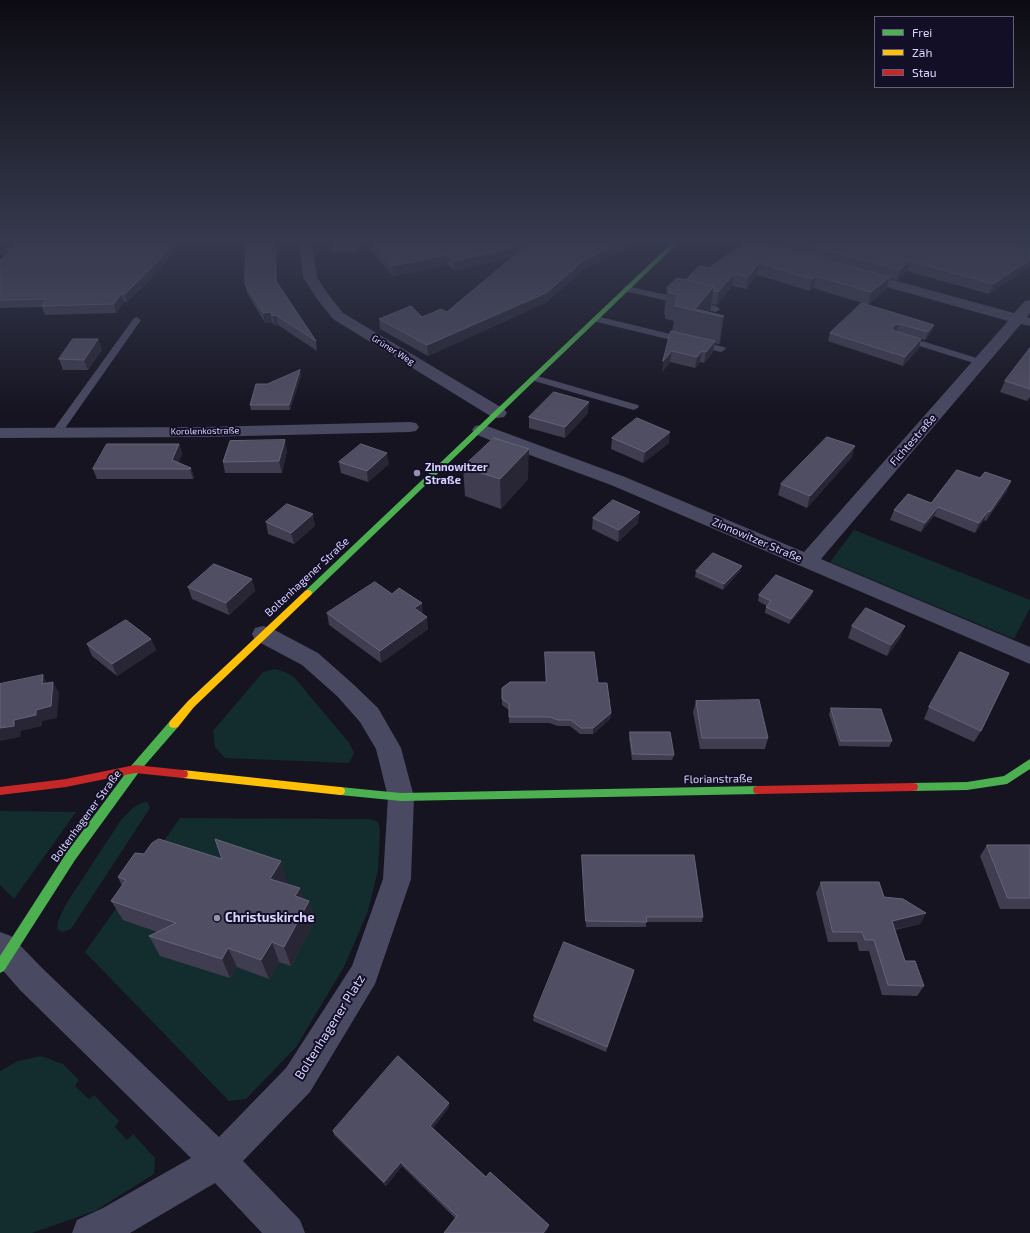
<!DOCTYPE html>
<html>
<head>
<meta charset="utf-8">
<style>
	body { margin:0 }
	#map { position:relative; width:1030px; height:1233px; overflow:hidden; background:#161421; font-family:"Exo 2",sans-serif }
	canvas { display:block }
	.legend { position:absolute; left:874px; top:16px; width:140px; height:72px; box-sizing:border-box; background:#130f26; border:1px solid #625e7d; margin:0; padding:5px 7px; list-style:none; font-size:12px; color:#d9d4ff }
	.legend li { display:flex; align-items:center; gap:8px; height:20px }
	.legend b { width:20px; border:1px solid #625e7d }
</style>
</head>
<body>
<div id="map">
<canvas width="1030" height="1233"></canvas>
<ul class="legend">
<li><b style="height:5px;background:#4caf50"></b>Frei</li>
<li><b style="height:5px;background:#ffc107"></b>Zäh</li>
<li><b style="height:5px;background:#c62828"></b>Stau</li>
</ul>
</div>
<script>
const ctx = document.querySelector('canvas').getContext('2d');
ctx.lineJoin = 'round';
function fillPath(path, color) { ctx.fillStyle = color; ctx.fill(path, 'evenodd'); }
function trace(path, color, width, dash) { ctx.strokeStyle = color; ctx.lineWidth = width; ctx.lineCap = dash ? 'butt' : 'round'; ctx.setLineDash(dash || []); ctx.stroke(path); }
function write(font, color, halo, rows, align = 'center') {
  ctx.font = font + ' "Exo 2",sans-serif'; ctx.lineWidth = 4; ctx.setLineDash([]); ctx.textBaseline = 'middle'; ctx.strokeStyle = halo; ctx.fillStyle = color; for (const [text, x, y, turn = 0] of rows) {
    ctx.save(); ctx.translate(x, y); ctx.rotate((+turn || 0) * Math.PI / 180); ctx.textAlign = isNaN(turn) ? turn : align; if (halo) ctx.strokeText(text, 0, 0); ctx.fillText(text, 0, 0); ctx.restore();
  }
}
const green = new Path2D(`
	M854 530 1030 600V608L1014 639 830 562Z
	M275 669 285 672 294 677 350 744 354 753 349 763 225 758 215 747 213 731 263 672Z
	M147 802 150 808 71 929 63 932 57 929 58 921 66 904 121 820 133 808 141 803Z
	M0 811 76 812 14 899 0 885Z
	M180 818 370 819 378 822 380 830 378 870 368 911 344 967 296 1047 246 1099 229 1101 85 952Z
	M41 1056 63 1064 79 1080 75 1086 89 1099 94 1095 119 1121 115 1127 127 1140 133 1134 155 1158 154 1174 95 1211 32 1233H0V1071L18 1061Z`);
const lane = new Path2D(`
	M627 286 716 306 720 309 716 312 624 291 623 289 624 287Z
	M596 316 724 347 726 349 721 352 593 321 592 319Z
	M137 317 141 320 61 434H53L52 432 53 430 134 318Z
	M903 335 983 360 985 362 980 365 977 364 900 340 898 338Z
	M534 375 638 405 639 407 634 410 630 409 531 380 529 378Z`);
const street = new Path2D(`
	M299 243H312L317 277 328 294 343 313 504 409 507 413 504 417 498 418 492 417 333 319 317 299 303 277Z
	M860 271 1014 313 1025 301 1030 300V313L1027 317 1030 318V326L1021 324 821 559 1030 647V664L611 485 492 441 475 434 472 430 475 426 481 425 487 426 625 477 804 552 1008 321 855 278 853 275 855 272Z
	M410 422 416 423 419 427 416 431 410 432 203 437 0 438V428L203 427Z
	M263 626 271 628 318 653 353 684 378 708 397 741 401 748 414 797 411 879 375 984 310 1092 243 1161 300 1220 305 1233H262L215 1183 130 1233H72L77 1220 103 1208 191 1158 20 990 0 967V932L11 936 42 968 219 1137 286 1068 352 966 383 879 388 797 376 749 360 722 337 696 302 665 255 640 252 634 255 628Z`);
const fast = new Path2D(`
	M672 243H678L311 595H305L304 593 305 591Z
	M174 720 178 721 179 724 178 727 139 772 75 860 4 971 0 973V956L67 852 131 766 170 721Z
	M1030 759V769L1007 784 967 790 913 791 909 790 908 787 909 784 913 783 967 782 1004 776Z
	M758 786 762 787 763 790 762 793 758 794 401 801 340 795 336 794 335 791 336 788 340 787 401 793Z`);
const slow = new Path2D(`
	M308 590 311 591 312 593 311 595 194 707 178 727 174 728 170 727 169 724 170 721 188 701 305 591Z
	M183 770 340 787 344 788 345 791 344 794 340 795 183 778 179 777 178 774 179 771Z`);
const jam = new Path2D(`
	M135 765 183 770 187 771 188 774 187 777 183 778 135 773 66 787 0 795V787L66 779Z
	M913 783 917 784 918 787 917 790 913 791 758 794 754 793 753 790 754 787 758 786Z`);
const wall = new Path2D(`
	M14 243 161 268 127 302H124L116 313 45 315 42 307 0 308V261L9 251 8 249Z
	M246 243H283L276 256 277 283 316 341 317 351 278 325 275 326 272 322 265 323 247 293 245 284Z
	M332 243H360L356 251 333 252Z
	M369 243H635L582 271 545 303 428 356 380 329 379 319 422 317 447 312 511 258 454 271 448 265 393 276 370 250Z
	M744 243H1019L989 294 907 271 897 280 889 278 886 289 868 305 931 333 925 340 896 332 921 339 919 348 903 366 828 341 830 333 862 303 813 288 809 291 757 275 746 289 732 286 717 305 712 304 710 312 724 316 720 343 719 344 714 343 713 352 704 363 700 362 695 368 670 362 662 372 672 331 674 321 665 319V315L664 314 667 288 686 280 709 268Z
	M1020 243H1030V245Z
	M98 339 102 350 88 370H63L59 359Z
	M1030 348V397L1027 401 1000 392 1005 381Z
	M301 375 290 410H251L250 405 267 384Z
	M588 413 565 438 529 428V417Z
	M612 438 669 443 643 463 611 449Z
	M179 444 182 454 178 463 191 468 194 478 193 479H97L93 469Z
	M287 451 282 473H225L223 462Z
	M852 457 807 508 778 495 781 484Z
	M339 462 389 464 368 482 341 473Z
	M463 467 528 479 501 509 465 496Z
	M1007 491 986 521 984 520 975 533 934 516 921 532 890 520 894 510 931 503Z
	M593 518 638 523 618 542 592 529Z
	M266 522 315 526 294 544 268 534Z
	M742 566 740 571 723 590 695 577 696 571Z
	M252 579 255 591 229 615 192 599 188 587Z
	M813 591 811 597 789 624 765 613 766 607 767 606 758 601 759 595Z
	M327 613 423 614 428 629 381 663 329 625Z
	M852 626H905L900 638 887 656 848 638Z
	M151 639 156 650 117 676 92 656 87 644Z
	M545 652 598 683 611 713 610 719 593 734H580L570 726H558L549 723H509V710L502 705V699L546 682Z
	M696 701 768 738 765 749H700L693 712Z
	M929 707 981 731 974 742 924 719Z
	M831 708 892 741 889 747 839 746 829 714Z
	M630 732 674 755 672 760H632L629 738Z
	M987 845H1030V909H1000L980 856Z
	M582 855 703 917 702 922H646V927H586L582 861Z
	M118 877 287 881 286 883 303 899 309 901 315 920 291 966 279 962 269 979 237 967 230 978 160 956 149 936 157 932 123 920 111 901 122 886Z
	M821 882 884 897 926 913 920 924 895 930 905 961 924 986 917 996 882 995 869 951H859L857 942H828L816 893Z
	M634 970 633 975 606 1052 533 1021 534 1016Z
	M449 1103V1107L433 1128 486 1177 548 1228 545 1233H444L455 1218 402 1166 386 1186 334 1135 333 1131Z`);
const shadedWall = new Path2D(`
	M172 243H179L161 268 127 302 125 294Z
	M276 243H283L276 256 277 290 276 281 275 247Z
	M355 243H360L356 251Z
	M618 243H635L582 271 545 303 428 356 427 345Z
	M527 245V254L454 271V261Z
	M447 255 448 265 393 276 392 266Z
	M1030 260V267L989 294 993 284Z
	M909 261 907 271 897 280 900 270Z
	M759 263 757 275 746 289 748 277Z
	M734 274 732 286 717 305 718 292Z
	M816 276 813 288 809 291 812 279Z
	M890 277 886 289 868 305 871 292Z
	M714 286 710 312 695 309Z
	M121 294 124 302 116 313 114 304Z
	M270 312 272 322 265 323 263 313Z
	M276 315 278 325 275 326 273 316Z
	M724 316 720 343 719 344 723 317Z
	M899 324 896 332 890 336 892 328 895 325Z
	M934 325 931 333 925 340 928 332Z
	M98 339 102 350 88 370 84 360Z
	M921 339 919 348 903 366 905 357Z
	M715 341 713 352 704 363 706 352Z
	M672 351 670 362 662 372 663 361Z
	M702 351 700 362 695 368 697 357Z
	M300 370 301 375 290 410 289 405Z
	M589 402 588 413 565 438V427Z
	M670 432 669 443 643 463 645 452Z
	M285 440 287 451 282 473 279 461Z
	M179 444 182 454 175 469 172 460Z
	M855 446 852 457 807 508 810 496Z
	M529 449 528 479 501 509 500 479Z
	M387 453 389 464 368 482 367 471Z
	M191 468 194 478 193 479 190 469Z
	M1011 481 1007 491 986 521 990 512Z
	M938 507 934 516 921 532 925 523Z
	M988 511 984 520 975 533 979 523Z
	M640 512 638 523 618 542 619 530Z
	M313 514 315 526 294 544 291 533Z
	M742 566 740 571 723 590 724 584Z
	M252 579 255 591 229 615 226 603Z
	M813 591 811 597 789 624 791 619Z
	M422 603 423 615 414 608Z
	M427 617 428 629 381 663 380 651Z
	M905 626 900 638 887 656 891 645Z
	M151 639 156 650 117 676 112 664Z
	M43 675 49 687 42 684Z
	M53 682 59 693 57 718 42 721V726L21 731 20 737 0 741V728L14 720 36 710Z
	M611 713 610 719 593 734V728Z
	M281 861 287 881 277 898 270 879Z
	M300 888 306 907 309 901 315 920 291 966 284 947 295 896Z
	M926 913 920 924 887 931 892 921Z
	M272 942 279 962 269 979 261 960Z
	M228 948 237 967 230 978 222 959Z
	M634 970 633 975 606 1052 607 1047Z
	M449 1103V1107L431 1130 430 1126Z
	M401 1162 402 1166 386 1186 384 1182Z
	M549 1225 548 1228 545 1233H543Z`);
const building = new Path2D(`
	M14 243H172L159 260 125 294H121L114 304 42 306 47 299 0 300V261L11 249H8Z
	M246 243H276L275 247 276 281 316 341 276 315 273 316 270 312 263 313 245 284Z
	M371 243H618L583 261 546 293 427 345 379 319 411 306 422 317 441 309 447 312 527 245 454 261 447 255 392 266Z
	M744 243H765L890 277 871 292 816 276 812 279 759 263 748 277 734 274 718 292 714 291V286L686 280 699 266 709 268Z
	M799 243H1019L1030 246V260L993 284 909 261 900 270Z
	M677 278 714 286 695 309 724 316 723 317 675 306 678 295 668 292 671 289 667 288Z
	M862 303 934 325 928 332 899 324 895 325 892 328 895 331 921 339 905 357 830 333Z
	M671 331 715 341 706 352 702 351 697 357 672 351 663 361Z
	M73 339H98L84 360 59 359Z
	M1030 348V389L1005 381Z
	M300 370 289 405H250L256 384H267Z
	M554 392 589 402 565 427 529 417Z
	M637 418 670 432 645 452 612 438Z
	M827 437 855 446 810 496 781 484Z
	M494 438 529 449 500 479 463 467Z
	M285 440 279 461 223 462 230 441Z
	M107 444H179L172 460 191 468 190 469H93Z
	M361 444 387 453 367 471 339 462Z
	M957 470 980 478 985 472 1011 481 990 512 988 511 979 523 938 507 925 523 894 510 908 494 931 503Z
	M613 500 640 512 619 530 593 518Z
	M287 504 313 514 291 533 266 522Z
	M713 553 742 566 724 584 696 571Z
	M214 564 252 579 226 603 188 587Z
	M776 575 813 591 791 619 766 607 771 601 759 595Z
	M375 582 392 594 399 588 422 603 414 608 427 617 380 651 327 613Z
	M866 608 905 626 891 645 852 626Z
	M126 620 151 639 112 664 87 644Z
	M545 652H594L598 683H607L611 713 593 728H581L571 720H558L550 717H509V704L502 699V688L510 682H546Z
	M960 652 1009 673 981 731 929 707Z
	M43 675 42 684 53 682 51 706 36 710V715L14 720V726L0 728V684Z
	M759 700 768 738H702L696 701Z
	M831 708 881 709 892 741H841Z
	M630 732H670L674 755 633 754Z
	M159 839 222 859 215 839 281 861 270 879 300 888 295 896 309 901 284 947 272 942 261 960 228 948 222 959 149 936 176 923 111 901 126 880 118 877 135 853 144 854 152 843Z
	M987 845H1030V898H1008Z
	M582 855H694L703 917H646L647 922 586 921Z
	M821 882H879L884 897 903 899 926 913 892 921 905 961H915L924 986 888 985 874 940H865L862 932H833Z
	M564 942 634 970 607 1047 534 1016Z
	M398 1056 449 1103 430 1126 486 1177 490 1172 549 1225 543 1233H444L457 1216 401 1162 384 1182 333 1131Z`);
const markers = [
	[417,473,4,"#9591b1"],
	[217,918,4,"#9591b1"]
];
const farStreetnames = [
	["Grüner Weg",393,350,32],
	["Korolenkostraße",205,431,-1]
];
const streetNames = [
	["Fichtestraße",913,440,-49],
	["Zinnowitzer Straße",757,540,23],
	["Boltenhagener Straße",307,577,-43],
	["Florianstraße",718,779,-1],
	["Boltenhagener Straße",86,816,-54]
];
const poiNames = [
	["Zinnowitzer",425,467],
	["Straße",425,480]
];
const nearPoinames = [
	["Christuskirche",225,918]
];
const nearStreetnames = [
	["Boltenhagener Platz",330,1027,-58]
];
fillPath(green, '#132c2d');
fillPath(lane, '#4a4962');
fillPath(street, '#4a4962');
fillPath(fast, '#4caf50');
fillPath(slow, '#ffc107');
fillPath(jam, '#c62828');
fillPath(wall, '#403d50');
fillPath(shadedWall, '#282635');
fillPath(building, '#504e63');
trace(building, '#66637b', 1);
const sky = ctx.createLinearGradient(0, 0, 0, 416);
sky.addColorStop(0, '#0c0b12');
sky.addColorStop(0.58, '#363a4e');
sky.addColorStop(1, '#363a4e00');
ctx.fillStyle = sky;
ctx.fillRect(0, 0, 1030, 416);
for (const [x, y, r, color] of markers) { const dot = new Path2D(); dot.arc(x, y, r, 0, 2 * Math.PI); ctx.fillStyle = color; ctx.fill(dot); trace(dot, '#130f26', 1.5); }
write('9px', '#d9d4ff', '#130f26', farStreetnames);
write('11px', '#d9d4ff', '#130f26', streetNames);
write('bold 11px', '#d9d4ff', '#130f26', poiNames, 'left');
write('bold 13px', '#d9d4ff', '#130f26', nearPoinames, 'left');
write('13px', '#d9d4ff', '#130f26', nearStreetnames);
</script>
</body>
</html>
